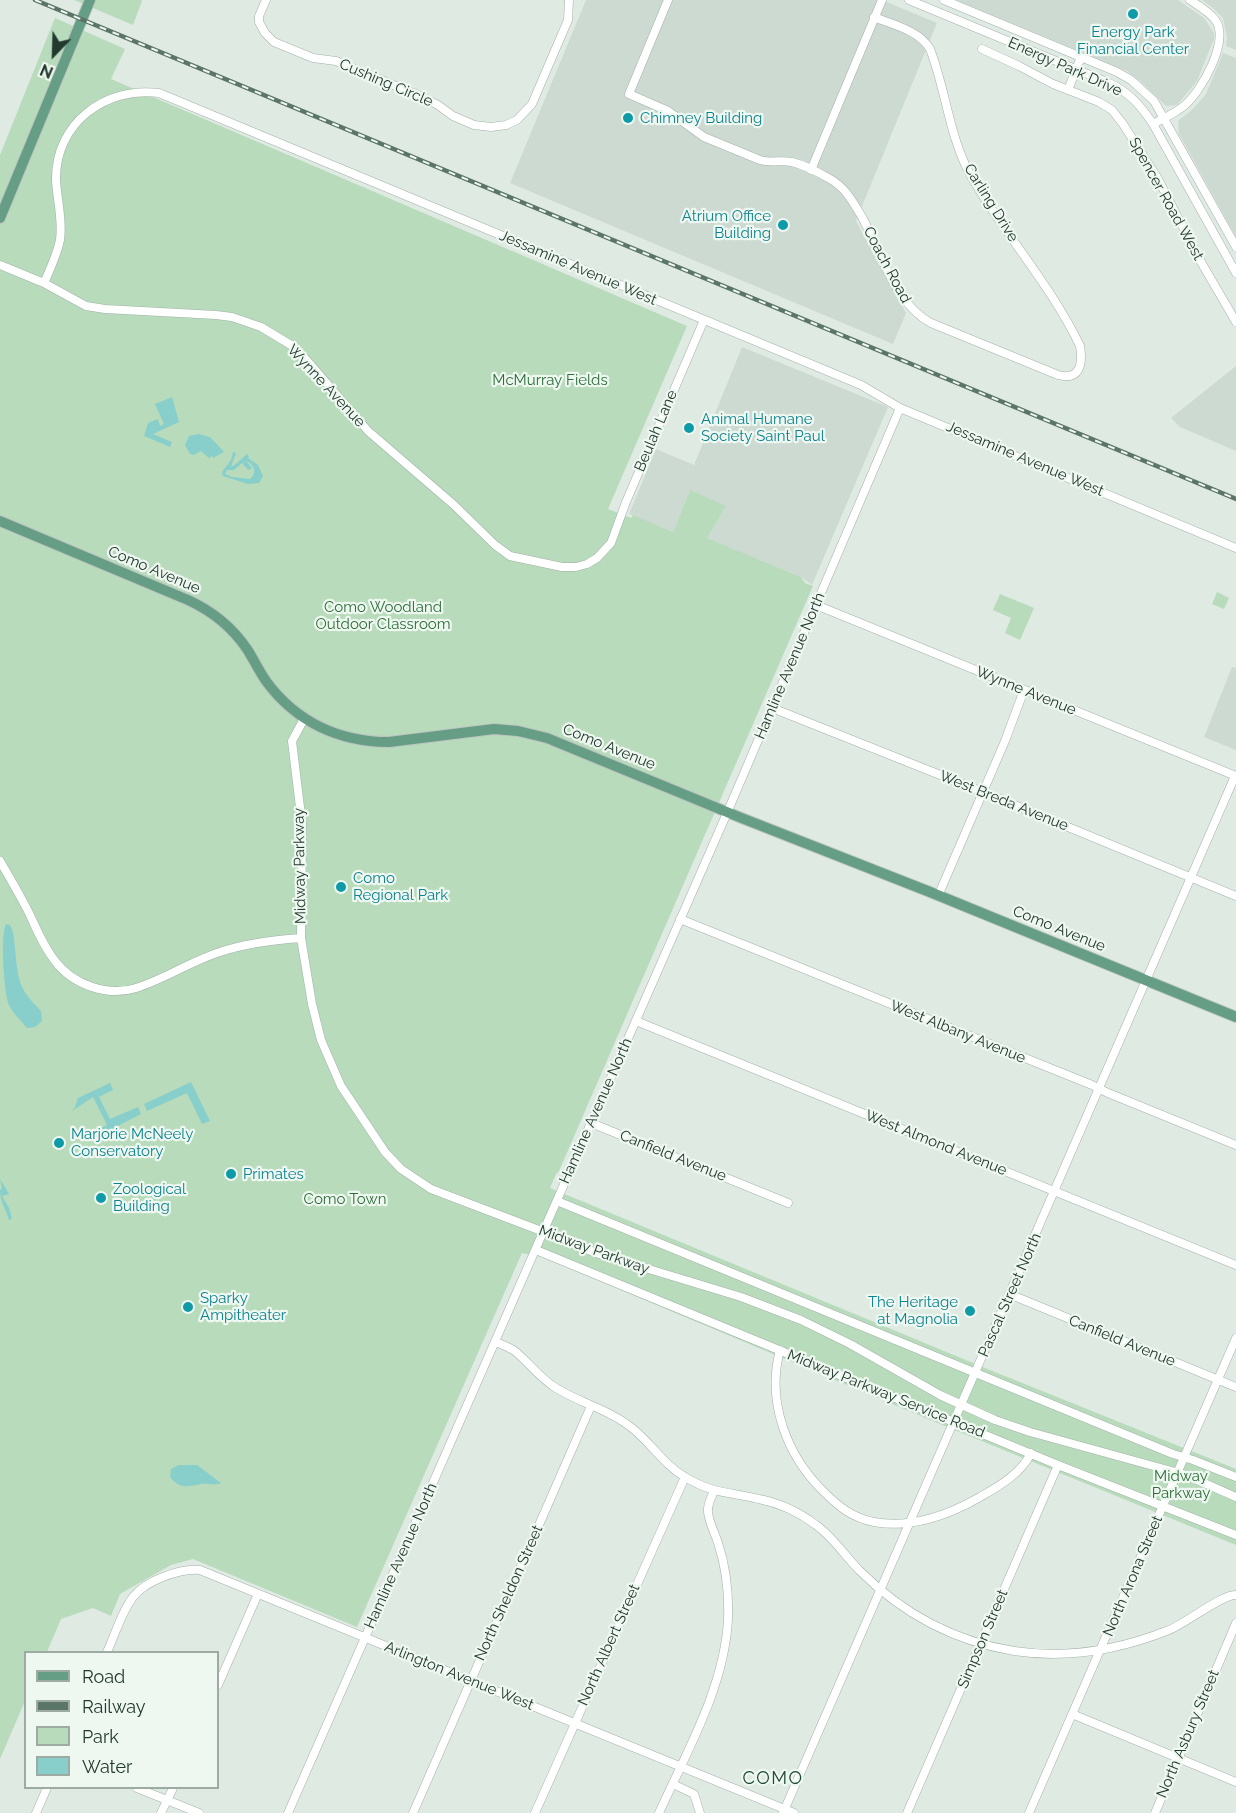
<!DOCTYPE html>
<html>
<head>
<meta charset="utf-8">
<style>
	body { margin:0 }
	#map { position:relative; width:1236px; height:1813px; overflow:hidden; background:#dfeae3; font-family:Raleway,sans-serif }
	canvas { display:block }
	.legend { position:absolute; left:24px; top:1651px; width:195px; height:138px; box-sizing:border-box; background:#eff7f1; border:2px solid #9daba3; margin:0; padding:8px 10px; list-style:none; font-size:18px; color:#21392e }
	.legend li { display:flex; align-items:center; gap:12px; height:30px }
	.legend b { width:30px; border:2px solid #9daba3 }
	.north { position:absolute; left:24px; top:24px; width:60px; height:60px; -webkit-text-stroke:4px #eff7f1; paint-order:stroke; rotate:203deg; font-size:16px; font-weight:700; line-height:24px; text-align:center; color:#21392e }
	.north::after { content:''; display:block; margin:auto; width:21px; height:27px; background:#21392e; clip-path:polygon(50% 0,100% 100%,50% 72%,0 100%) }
</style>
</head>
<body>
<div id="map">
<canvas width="1236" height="1813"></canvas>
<ul class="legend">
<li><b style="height:8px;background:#659e84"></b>Road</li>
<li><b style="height:8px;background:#5b7569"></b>Railway</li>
<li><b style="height:16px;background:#b8dbbb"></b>Park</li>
<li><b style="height:16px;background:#88cecb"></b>Water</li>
</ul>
<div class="north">N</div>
</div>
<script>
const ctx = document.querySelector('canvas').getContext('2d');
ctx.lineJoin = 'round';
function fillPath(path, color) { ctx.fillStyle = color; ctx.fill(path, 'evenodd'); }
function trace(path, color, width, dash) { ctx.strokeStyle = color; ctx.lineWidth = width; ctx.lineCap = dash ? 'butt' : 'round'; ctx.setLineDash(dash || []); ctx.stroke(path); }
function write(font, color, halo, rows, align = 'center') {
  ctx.font = font + ' Raleway,sans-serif'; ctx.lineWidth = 4.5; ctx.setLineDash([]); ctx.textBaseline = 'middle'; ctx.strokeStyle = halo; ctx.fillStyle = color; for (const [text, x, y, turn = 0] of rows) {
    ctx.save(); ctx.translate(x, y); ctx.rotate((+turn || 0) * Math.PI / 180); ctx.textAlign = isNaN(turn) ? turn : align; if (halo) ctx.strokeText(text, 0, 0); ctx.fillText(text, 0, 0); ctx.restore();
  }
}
const built = new Path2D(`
	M586 0H882L937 23 856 221 906 313 893 344 510 183Z
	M956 0H1178L1204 18 1214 33V39L1197 81 1177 105 1166 106 1140 81 1127 71Z
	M1202 0H1236V50L1226 46 1227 38 1223 18 1214 9Z
	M1223 53 1236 58V237L1179 134 1178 121 1193 109 1206 94Z
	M742 347 888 407 812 585 801 577 706 538 690 490 673 532 629 514 656 449 694 465Z
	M1236 366V451L1180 427 1171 418Z
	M1232 667 1236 668V750L1204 737Z`);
const green = new Path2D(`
	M74 0H141L142 1 133 25Z
	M55 18 125 49 111 79 687 326 608 509 631 518 633 515 673 532 690 490 726 506 707 538 801 577 805 583 813 586 559 1171 556 1174 550 1188 990 1370 1236 1469V1545L940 1424 542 1257 522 1253 357 1627 193 1559 171 1565 120 1594 111 1616 93 1608 61 1619 47 1652H26L25 1701 0 1759V155Z
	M1217 592 1229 598 1224 609 1212 604Z
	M1000 594 1034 608 1020 640 1005 633 1011 618 993 610Z`);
const water = new Path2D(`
	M172 397 179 422 153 434 172 442 170 447 144 436 148 423 158 419 160 426 164 424 155 404Z
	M199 434 210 437 224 452 213 458 212 456 209 458 201 451 194 455 190 454 185 445 189 436Z
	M233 452 236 453 231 467 236 464 247 454 249 456 248 458 258 465 263 476 259 483 248 484 223 476 222 472 231 460ZM246 461C255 464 257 473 250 479L232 477 225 474 227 470H234L242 463 244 464 243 466H245L248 470 252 468 247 462H245Z
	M6 924 10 925C14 932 14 940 15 948 18 980 18 988 41 1011L42 1021 35 1027 27 1028C21 1021 13 1013 9 1005 4 994 0 934 6 924Z
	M191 1082 210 1121 202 1124 187 1093 147 1111 144 1104Z
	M110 1083 113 1090 99 1097 110 1119 138 1107 141 1114 102 1134 99 1129 107 1125 93 1097 72 1111 75 1107 78 1098Z
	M0 1179 9 1194 2 1196 9 1208 12 1218 9 1220C6 1209 0 1202 0 1190L2 1188Z
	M179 1465H197L221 1483C214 1486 209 1483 201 1484 187 1487 180 1489 170 1477L171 1469Z`);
const minor = new Path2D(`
	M266 0 259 16V22L265 33 274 42 313 58 336 61 420 96 438 105 453 116 474 125 491 127 506 125 517 120 532 104 568 20 569 0
	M668 0 629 94 668 111 704 137 760 160C770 163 781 160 792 162 804 165 818 172 830 179 845 187 853 202 862 217 881 252 894 303 931 323L1058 375C1080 381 1083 364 1080 346 1051 285 1004 234 971 176 949 137 946 90 930 49 919 30 893 25 874 17
	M909 0 1109 83C1129 92 1141 106 1153 124L1236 273
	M944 0 1117 72 1131 80 1154 101 1236 247
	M982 49 1019 66 1053 84 1099 102 1112 110 1123 124 1158 179 1201 262 1236 322
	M1068 90 1081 57
	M1153 124C1164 118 1176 113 1185 105 1202 90 1229 42 1216 21 1210 12 1199 6 1190 0
	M811 170 882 0
	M0 265 44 283 86 306 105 309 216 315 232 317 261 327 291 345 304 357 368 431 454 505 495 545 510 556 562 567H576L587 564 597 558 611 543 626 502 704 320
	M44 283C50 269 57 255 60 240 63 220 57 200 56 180 55 123 106 86 159 93L861 385 900 408 1236 548
	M816 605 1236 776
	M772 708 978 790 1236 896
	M304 719 292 741 302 824 301 938 312 1004 321 1040 341 1086 385 1152 401 1169 431 1189 544 1232 596 1253 741 1297 801 1320 850 1344 940 1395 995 1420 1030 1432 1186 1475 1236 1497
	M0 861C10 878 20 895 29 913 37 930 43 946 55 961 73 985 108 997 136 988 165 979 191 961 220 952 246 943 274 940 301 938
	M938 896 1005 741 1024 690
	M680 919 1092 1085 1108 1093 1236 1145
	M636 1021 1236 1265
	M591 1123 788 1203
	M557 1201 1173 1454 1193 1460 1236 1477
	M536 1250 1058 1465 1236 1535
	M1009 1294 1236 1387
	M496 1342C502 1345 510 1347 516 1352 530 1364 540 1378 556 1388 580 1403 610 1410 632 1428 651 1443 664 1465 685 1477 713 1494 730 1492 759 1499 779 1503 799 1512 816 1525 833 1537 845 1556 860 1571 903 1614 953 1641 1014 1651 1067 1659 1119 1650 1169 1630 1185 1624 1224 1593 1236 1595
	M780 1350C766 1402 787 1456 824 1492 839 1507 853 1518 874 1522 910 1529 949 1515 980 1497 999 1486 1021 1474 1031 1453
	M107 1652C115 1635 121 1613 133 1597 145 1581 180 1568 200 1570L794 1813
	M218 1685 258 1594
	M1072 1714 1236 1782
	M673 1784 694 1794 700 1813
	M137 1788 199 1813
	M36 1813 47 1788
	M161 1813 173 1788
	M288 1813 727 813 900 408
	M413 1813 591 1406
	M535 1813 685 1477
	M659 1813C687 1751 724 1688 728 1620 729 1594 726 1567 718 1543 715 1533 709 1523 708 1512 707 1505 711 1498 714 1491
	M783 1813 1235 776
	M907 1813 1058 1465
	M1029 1813 1236 1338
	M1155 1813 1236 1623`);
const major = new Path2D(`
	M0 218 90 0
	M0 521 188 600C212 611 232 627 247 649 254 660 259 671 266 681 296 722 339 742 389 742L494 729 518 731 547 738 739 817 930 892 1236 1017`);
const rail = new Path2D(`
	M35 0 1236 499`);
const markers = [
	[1133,14,6,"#0f9aa8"],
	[628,118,6,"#0f9aa8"],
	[783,225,6,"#0f9aa8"],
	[689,428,6,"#0f9aa8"],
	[341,887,6,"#0f9aa8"],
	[59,1143,6,"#0f9aa8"],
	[231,1174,6,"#0f9aa8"],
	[101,1198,6,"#0f9aa8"],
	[188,1307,6,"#0f9aa8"],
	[970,1311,6,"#0f9aa8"]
];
const cultureNames = [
	["Energy Park",1133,32,"center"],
	["Financial Center",1133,49,"center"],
	["Chimney Building",640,118],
	["Atrium Office",771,216,"right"],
	["Building",771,233,"right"],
	["Animal Humane",701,419],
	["Society Saint Paul",701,436],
	["Como",353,878],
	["Regional Park",353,895],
	["Marjorie McNeely",71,1134],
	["Conservatory",71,1151],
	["Primates",243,1174],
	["Zoological",113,1189],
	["Building",113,1206],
	["Sparky",200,1298],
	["Ampitheater",200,1315],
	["The Heritage",958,1302,"right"],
	["at Magnolia",958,1319,"right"]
];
const streetNames = [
	["Energy Park Drive",1065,67,24],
	["Cushing Circle",386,83,23],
	["Spencer Road West",1166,199,61],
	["Carling Drive",991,203,58],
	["Coach Road",887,265,62],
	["Jessamine Avenue West",578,268,23],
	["Wynne Avenue",326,386,47],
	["Beulah Lane",656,431,-67],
	["Jessamine Avenue West",1025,459,23],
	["Como Avenue",154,570,23],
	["Hamline Avenue North",790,666,-67],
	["Wynne Avenue",1026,691,22],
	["Como Avenue",609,747,22],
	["West Breda Avenue",1004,801,22],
	["Midway Parkway",300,866,-91],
	["Como Avenue",1059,929,22],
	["West Albany Avenue",958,1032,22],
	["Hamline Avenue North",596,1111,-66],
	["West Almond Avenue",936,1143,22],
	["Canfield Avenue",673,1156,22],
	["Midway Parkway",594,1250,20],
	["Pascal Street North",1010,1295,-66],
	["Canfield Avenue",1122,1341,22],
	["Midway Parkway Service Road",886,1394,22],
	["Hamline Avenue North",401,1556,-66],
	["North Arona Street",1133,1576,-67],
	["North Sheldon Street",509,1593,-66],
	["Simpson Street",983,1639,-67],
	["North Albert Street",609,1645,-66],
	["Arlington Avenue West",459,1676,22],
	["North Asbury Street",1188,1734,-67]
];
const parkNames = [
	["McMurray Fields",550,380],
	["Como Woodland",383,607],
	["Outdoor Classroom",383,624],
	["Como Town",345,1199],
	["Midway",1181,1476],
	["Parkway",1181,1493]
];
const quarterNames = [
	["COMO",773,1779]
];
fillPath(built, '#cddad2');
fillPath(green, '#b8dbbb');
fillPath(water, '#88cecb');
trace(minor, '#a2b1a9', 9);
trace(major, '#bcc4c0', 12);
trace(minor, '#fff', 8);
trace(major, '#659e84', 10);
trace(rail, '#5b7569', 4.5);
trace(rail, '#eff7f1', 2, [7]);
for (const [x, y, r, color] of markers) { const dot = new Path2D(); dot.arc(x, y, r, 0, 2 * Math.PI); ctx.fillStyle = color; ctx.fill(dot); trace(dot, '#eff7f1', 2); }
write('15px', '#0d838f', '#eff7f1', cultureNames, 'left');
write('15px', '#21392e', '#eff7f1', streetNames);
write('15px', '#2c6f39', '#eff7f1', parkNames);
ctx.letterSpacing = '1.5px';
write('18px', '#1e4a37', '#eff7f1', quarterNames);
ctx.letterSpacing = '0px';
</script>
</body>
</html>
